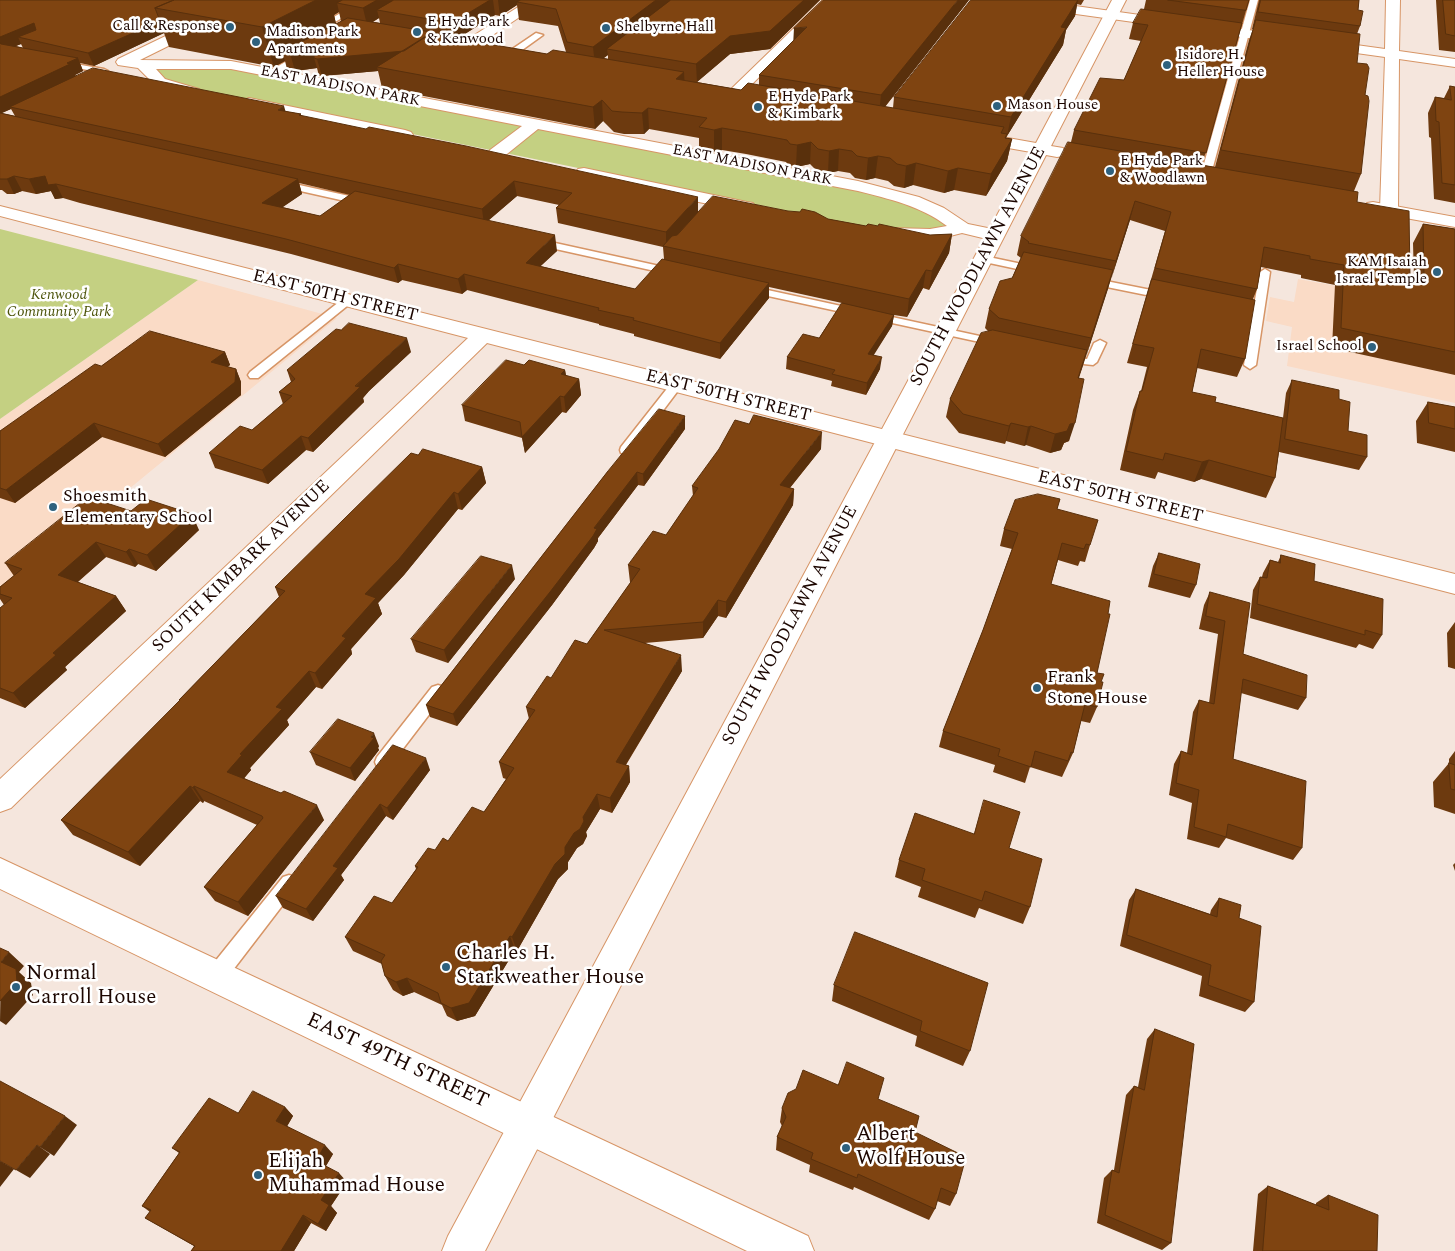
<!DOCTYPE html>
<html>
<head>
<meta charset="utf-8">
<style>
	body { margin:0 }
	canvas { display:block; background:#f5e6dd }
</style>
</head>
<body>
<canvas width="1455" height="1251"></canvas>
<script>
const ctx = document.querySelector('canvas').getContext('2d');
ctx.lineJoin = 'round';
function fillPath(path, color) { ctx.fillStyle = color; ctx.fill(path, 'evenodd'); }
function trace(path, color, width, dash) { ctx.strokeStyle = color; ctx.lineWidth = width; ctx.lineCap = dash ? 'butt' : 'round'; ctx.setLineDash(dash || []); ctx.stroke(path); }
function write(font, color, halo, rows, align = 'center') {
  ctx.font = font + ' Spectral,serif'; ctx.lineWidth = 5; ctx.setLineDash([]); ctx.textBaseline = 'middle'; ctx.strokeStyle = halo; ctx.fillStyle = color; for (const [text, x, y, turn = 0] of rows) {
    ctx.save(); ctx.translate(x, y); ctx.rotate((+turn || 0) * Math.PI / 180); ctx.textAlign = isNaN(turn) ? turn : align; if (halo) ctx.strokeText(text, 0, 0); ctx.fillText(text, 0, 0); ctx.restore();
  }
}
const built = new Path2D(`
	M1298 279 1455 307V403L1287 366 1292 327 1266 321 1270 297 1294 302Z
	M198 280 337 318 0 595V419Z`);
const green = new Path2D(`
	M220 66 893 198 929 211 949 227 934 230 876 229 178 86 164 81 157 71 159 68Z
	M0 229 198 280 0 419Z`);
const lane = new Path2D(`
	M364 0H373L328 26 321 24Z
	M1250 0H1258L1210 178 1208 180H1202L1200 178Z
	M536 33 543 35 511 58H505V54Z
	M301 53 308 55 273 75 266 73Z
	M58 61 104 69 108 71 104 73 61 65H58Z
	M281 181 363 199 368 202 363 205 278 186 276 184Z
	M537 239 673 269 678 272 673 275 533 244V240Z
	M984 256 1036 267 1041 270 1036 273 980 261 979 259Z
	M1265 269 1270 272 1256 365 1250 369 1244 365 1252 317 1229 312 1227 310 1233 307 1253 311 1260 272Z
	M1091 278 1166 293 1171 296 1166 299 1087 283 1086 281 1087 279Z
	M749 286 998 340 1004 343 998 346 745 291 744 289 745 287Z
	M348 297 353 300 352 302 258 378H250L248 375 250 372 344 298Z
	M1100 340 1106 343 1097 362 1093 365 1064 362 1058 359 1064 356 1087 359 1094 343Z
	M677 380 683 384 631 453H621L620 450 621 447 673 381Z
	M438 685 444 687 446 691 444 695 389 767 383 769 377 767 375 762 377 757 432 687Z
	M289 875 295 877 298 883 295 889 223 983 216 985 209 983 206 976 209 969 283 877Z`);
const street = new Path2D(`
	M240 0H257L255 3 140 60 231 61 858 181 919 197 944 208 968 224 1002 231 1004 235 1002 239 995 241 962 233 930 241 883 238 881 234 883 230 890 228 930 229 947 226C921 206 889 199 858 191L538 129 502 158H490L488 154 490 150 522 126 231 69H156L165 79 199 89 202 92 199 95 194 97 155 85 138 68 118 65 116 62 118 59Z
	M529 0H545L469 51H459L457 48 459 45Z
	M823 0H837L738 98H728L725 95 728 92Z
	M997 0H1032L1385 49 1386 0H1400L1399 51 1455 59V67L1399 59 1398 210 1395 214 1389 215 1383 214 1380 210 1385 57 1004 4Z
	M249 98 405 130 411 132 413 135 411 138 405 140 244 106 241 103 244 100Z
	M584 168 747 202 753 203 756 207 753 211 747 212 578 177 575 173 578 169Z
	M0 206 1455 574V594L487 343 11 808 0 812V779L468 338 0 216Z
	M0 858 808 1236 814 1251H747L0 889Z`);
const secondary = new Path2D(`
	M1112 0H1126L1051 146 1063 148 1065 152 1063 156 1057 157 1046 155 485 1251H442L448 1236 1031 152 974 142 968 140 966 137 968 134 974 132 1036 143Z
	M1373 202 1455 217V227L1367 211 1364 207 1367 203Z`);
const wall = new Path2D(`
	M0 0H820L770 49 730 54 697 82 741 90 759 85V75L969 0 885 107 893 108 894 97 971 0H1084L1081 5 1077 4 1075 16 1066 30 1063 45 1007 136 1006 138 1012 139 1007 161 986 196 954 190 944 193 913 185 904 188 894 186 888 181 875 178 866 180 855 178 850 173 838 171 828 173 817 171 810 164 796 167 789 166 786 162 746 154 722 150 714 152 699 149V138L649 129 644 134H624L614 132 603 121 595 129 382 88 378 71 322 76H319L317 68 295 71 287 69 285 61 274 67 169 47 164 33 94 66 80 63 83 71 75 75 76 76 301 114V116L698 212 828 219 866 226 930 235 952 234 949 253 929 290 923 288 907 317 894 315 892 326 873 355 880 369 866 395 831 386 832 381 786 369 787 357 819 338 842 303 769 287V298L720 359 634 336V334L599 325V324L467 290 462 294 402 280 398 283 291 254 80 203 63 198 55 199 51 191 36 194 22 191 14 194H7L2 190H0ZM517 5 519 20 558 26 566 52 547 54 457 39 495 15 500 16ZM339 12 341 21H342L336 24 334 15ZM379 18 380 23 373 22ZM21 44 23 48 16 46ZM608 55V59L603 58ZM11 109 15 116 1 113ZM299 183 350 195 320 216 282 207 302 194ZM517 196 559 205 556 208 558 223 663 247 664 259 635 289 540 266 557 251 488 221Z
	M1146 0H1249L1202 165 1215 167 1249 40 1253 29H1252L1259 0H1359L1358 10 1360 26 1357 34V63L1365 95 1361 174 1354 191 1357 202 1410 278 1414 280 1413 243 1423 224 1455 229V375L1332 348 1335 285 1301 278V275L1261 267 1257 289 1253 299 1245 359 1237 377 1197 368 1192 392 1215 402 1283 418 1286 393 1292 380 1339 399 1348 431 1367 457 1359 470 1279 452 1275 478 1266 498 1201 479 1194 482 1158 472 1155 479 1120 470 1133 410 1140 391H1141L1147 367 1127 363 1165 231 1130 220 1079 378 1069 441 1064 443 1061 450 1050 453 1026 445 1024 446 1006 441 1005 444 959 433 946 417 950 399 988 331 985 328 989 309 1012 278 1021 258 1017 255 1021 236 1071 142 1074 130 1124 80 1141 41 1129 39 1133 23 1144 9Z
	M1436 0H1455V52L1439 50Z
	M1450 86 1455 87V203L1434 199 1431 138 1429 137 1428 113 1435 97 1444 98Z
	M225 352 230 365 227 367 236 369 241 382V395L165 457 102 437 15 503 0 498V431L101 366Z
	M411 352 369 391 363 398 364 402 313 452 306 450 268 484 215 468 209 453 252 430 283 404 279 392 291 382 287 370Z
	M524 365 565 370 566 376 579 379 581 395 566 413 562 412 525 453 522 438 465 421 462 405Z
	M1428 402 1455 407V452L1417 443 1416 421Z
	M685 429 644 486 638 485 598 538V541L594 548 552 605 457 726 430 717 426 705 608 471Z
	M821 449 790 488 794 489 793 505 726 618 718 616 703 638 645 643 682 671 626 765 629 766 630 782 612 813 600 809 586 832 587 836 583 844 577 848 568 862V869L558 879 517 951 515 950 475 1016 457 1021 447 1016 442 1005 414 992 403 996 393 990 385 976 382 964 353 951 345 937 392 903 416 869 415 866 448 841 484 812 506 779 503 778 499 762 529 719 526 707 551 678 587 644 631 582H630L628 565 666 535 693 496 692 486Z
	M418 455 482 467 486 483 462 510 458 509 404 575 378 603 382 614 351 649 352 654 322 689 316 687 287 720 289 725 250 768 251 770 244 778 324 820 248 916 215 901 204 887 257 825 204 801 203 803 200 801 140 866 73 835 61 820 180 701 179 700 279 597 275 587Z
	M1060 499 1057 509 1090 545 1085 562 1080 561 1078 566 1058 560 1051 584 1108 614 1097 673 1101 682 1097 707 1090 723 1081 721 1073 753 1062 777 1030 767 1025 783 993 772 995 765 939 747 943 731 983 630 1012 549 1000 546 1004 529Z
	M131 511 199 530 156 571 138 564 135 567 106 557 78 582 116 596 126 611 65 667 67 670 25 708 0 698V608L4 605 0 599V587L14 576 5 563Z
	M1159 553 1196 585 1190 598 1148 587 1153 566Z
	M1281 555 1382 635 1373 649 1359 644 1356 648 1250 618 1253 590 1260 577H1262L1263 573 1270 560 1278 562Z
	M515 579 448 663 416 652 411 639Z
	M1210 592 1243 654 1306 698 1298 710 1241 693 1233 759 1302 848 1293 860 1226 838 1219 848 1187 839 1192 803 1169 795 1174 764 1181 751 1187 753 1193 712 1199 700 1209 703 1218 634 1199 629 1204 605Z
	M1455 622V669L1448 667 1447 633Z
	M393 745 430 770 393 820 386 816 341 875 344 880 313 921 283 908 276 896Z
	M379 746 378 748 379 750 355 781 316 765 310 752Z
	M1455 751V814L1434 807 1433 782 1449 763V759Z
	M1009 848 1030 907 1023 924 979 908 975 918 918 897 921 887 895 877 899 860Z
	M1455 863V871L1453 865Z
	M1136 889 1210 914 1211 910 1219 898 1239 918 1254 1002 1245 1012 1199 996 1202 976 1120 946 1129 900Z
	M855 932 970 1051 963 1066 915 1046 917 1036 832 1001 834 985Z
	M1155 1029 1171 1243 1162 1250 1097 1223 1104 1178 1112 1170H1114L1126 1095 1134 1086 1138 1087 1147 1039Z
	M838 1085 878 1099 915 1132 956 1194 950 1206 937 1201 935 1209 929 1220 854 1187 853 1190 809 1172 810 1165 776 1150 777 1137 782 1126 780 1122 782 1108Z
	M285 1107 293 1116 287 1126 333 1154 326 1166 347 1182 331 1206 337 1213 326 1231 311 1223 294 1251H191L194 1246 145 1218 150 1212 142 1206 179 1153 172 1148 238 1113Z
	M1268 1186 1316 1205V1203L1328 1195 1377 1251H1253L1258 1194Z`);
const shadedWall = new Path2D(`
	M316 0H360L337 3 339 12 334 15 338 32 314 51V58L317 68 295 71 290 53 282 52 285 61 274 67 262 27Z
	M377 0H409L377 10 379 18 367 25 363 8Z
	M490 0H493L495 15 455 40 452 23Z
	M498 0H526L517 2V5L500 16Z
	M656 0H679L607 49 608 55 595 65 593 47Z
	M804 0H820L770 49 730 54 697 82 696 64 730 36Z
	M958 0H969L879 114 881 95Z
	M1078 0 1075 16 1066 30 1063 45 1007 136 1011 117 1061 27Z
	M160 21 164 33 94 66 88 53Z
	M34 23 40 36 18 37 21 44 3 51 0 49V37Z
	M807 27 793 46 794 28Z
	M437 33 440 50 377 67 378 71 322 76 317 59Z
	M78 58 83 71 75 75 76 77 10 107 11 109 0 114V97Z
	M684 72 685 93 676 79Z
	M602 100 603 121 595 129 593 107Z
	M284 106 288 120 278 110Z
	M648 108 649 129 644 134 642 113Z
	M722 128V150L714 152V130Z
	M1007 134 1003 153 1012 139 1007 161 986 196 991 174Z
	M811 142 810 164 796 167 797 145Z
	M839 149 838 171 828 173 829 151Z
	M878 156 875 178 866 180 868 158Z
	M916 163 913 185 904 188 906 166Z
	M958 168 954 190 944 193 948 171Z
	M14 176 22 191 14 194 7 179Z
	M45 176 56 184 63 198 55 199 51 191 36 194 29 179Z
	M298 179 302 194 267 218 262 203Z
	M514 181 517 196 484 224 482 209Z
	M698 197V212L666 247V232Z
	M1135 201 1130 220 1111 280 1116 261Z
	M952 234 949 253 929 290 932 271Z
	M555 235 557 251 528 278 526 263Z
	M398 264 402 280 398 283 394 268Z
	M926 270 923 288 907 317 909 299Z
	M1113 270 1108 289 1086 357 1091 338Z
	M464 274 467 290 462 294 458 279Z
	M769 283V298L720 359V343Z
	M894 315 892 326 867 366 868 354Z
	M407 338 411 352 369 391 363 398 364 402 313 452 308 438 365 377Z
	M1087 350 1082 368 1072 396 1078 378Z
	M225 352 230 365 217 375 211 362Z
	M882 357 880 369 866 395 867 383Z
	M236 369 241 382V395L165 457 158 444Z
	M565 370 568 387 561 374Z
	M579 379 581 395 566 413 564 397Z
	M560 396 562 412 525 453 522 437Z
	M685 416V429L644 486 643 474Z
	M94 423 102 437 15 503 6 490Z
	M1011 423 1006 441 1005 444 1009 426Z
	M1075 423 1069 441 1064 443 1061 450 1050 453 1055 434 1070 424Z
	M1031 426 1026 445 1024 446 1028 427Z
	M822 432 821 449 779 501 780 485Z
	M301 436 306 450 268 484 262 470Z
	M1209 460 1201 479 1194 482 1202 462Z
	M482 467 486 483 462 510 458 494Z
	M637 472 638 485 598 538V541L594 548 552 605 457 726 453 714Z
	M794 489 793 505 726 618V602Z
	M454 492 458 509 404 575 378 603 382 614 351 649 352 654 322 689 315 673 342 636 365 594Z
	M192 514 199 530 156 571 147 555Z
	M96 542 106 557 68 590 58 575Z
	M129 549 138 564 135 567 126 552Z
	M512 565 515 579 448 663 444 650Z
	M116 596 126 611 65 667 67 670 25 708 13 693 53 653Z
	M718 600V616L703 638V622Z
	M681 655 682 671 618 777 616 762Z
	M309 671 316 687 287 720 289 725 250 768 251 770 237 787 227 772 276 707Z
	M374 733 379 746 378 748 379 750 355 781 350 768Z
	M426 758 430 770 393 820 387 808Z
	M629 766 630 782 612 813 610 798Z
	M190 786 200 801 140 866 128 852Z
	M194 786 204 801 203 803 193 788Z
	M597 794 600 809 586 832 587 836 583 844 577 848 568 862V869L558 879 517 951 512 937 565 847Z
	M380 804 386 816 341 875 344 880 313 921 306 909 333 866Z
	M317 805 324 820 248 916 238 902Z
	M510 936 515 950 475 1016 457 1021 451 1008Z
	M9 952 24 966 19 972 31 983 33 995 6 1025 0 1021 1 962Z
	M407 978 414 992 403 996 396 982Z
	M285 1107 293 1116 285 1130 276 1121Z
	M65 1116 77 1125 54 1156 40 1147Z
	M37 1145 50 1154 30 1178 16 1170Z
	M325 1145 333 1154 324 1169 316 1161Z
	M0 1161 14 1169 0 1187Z
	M339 1173 347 1182 331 1206 337 1213 326 1231 318 1224 321 1200Z
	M303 1215 311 1223 294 1251H281Z`);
const building = new Path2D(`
	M0 0H174L155 8 160 21 88 53 18 37 36 30 34 23 0 37Z
	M174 0H316L262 27 155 8Z
	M343 0H377L363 8 337 3Z
	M394 0H490L452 23 377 10Z
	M521 0H656L593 47 567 42 556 9 517 2Z
	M671 0H804L770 31 730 36 696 64 607 49Z
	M823 0H958L881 95 759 75 807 27 794 28Z
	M971 0H1078L1061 27 1066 28 1011 117 894 97Z
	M1168 0H1249L1246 10Z
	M1261 0H1359L1358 10 1363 11 1360 26 1258 12Z
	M1443 0H1455V36L1446 34Z
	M1141 9 1242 23 1206 153 1074 130 1100 78 1124 80 1148 25 1133 23Z
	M348 18 437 33 433 35 430 34 404 51 317 59 314 58V51L290 53 282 52Z
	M1256 20 1360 34 1357 63 1367 64 1369 68 1365 95 1368 96 1369 101 1361 174 1221 150Z
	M430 34 547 54 553 50 684 72 676 79 741 90 748 83 1004 127 1001 133 1007 134 1005 138 1012 139 991 174 958 168 948 171 916 163 906 166 897 164 890 158 878 156 868 158 857 156 852 151 839 149 829 151 818 149 811 142 797 145 790 144 787 140 746 132 722 128 714 130 699 127 707 118 648 108 642 113 622 112 612 111 602 100 593 107 377 67Z
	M0 43 1 44 78 58 67 63 70 64 0 97Z
	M93 68 284 106 278 110 301 114 299 115 366 129 369 127 466 146 698 197 666 232 556 208 572 193 514 181 482 209 10 107Z
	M1450 86 1455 87V185L1442 183 1439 122 1436 121 1435 97 1451 100Z
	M0 113 298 179 262 203 320 216 355 191 555 235 526 263 635 289 662 259 769 283 720 343 633 320 634 318 598 310 599 308 464 274 458 279 398 264 394 268 286 239 73 188 56 184 48 185 45 176 29 179 14 176 7 179H0Z
	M1068 142 1358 192 1357 202 1409 211 1410 278 1416 282 1424 278 1423 224 1455 229V352L1341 328 1344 265 1310 259V256L1264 247 1257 289 1155 268 1171 212 1135 201 1116 261 1028 243 1029 242 1021 236Z
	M713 196 788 211 800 212 802 209 815 212 828 219 866 226 868 224 878 226 879 224 930 235 952 234 932 271 926 270 909 299 663 246 672 236 677 235Z
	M1024 252 1113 270 1091 338 999 318 989 309 1000 281 1012 278Z
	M1152 279 1255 300 1245 359 1201 349 1192 392 1216 397 1215 402 1283 418 1275 478 1209 460 1202 462 1165 453 1163 460 1126 451 1140 391H1142L1154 348 1133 344Z
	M842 303 894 315 868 354 882 357 867 383 832 374 835 370 787 357 803 334 819 338Z
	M349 323 407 338 365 377 355 386 360 387 308 438 301 436 262 470 209 453 240 426 252 430 292 396 279 392 295 379 287 370 336 329 341 330Z
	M993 330 1087 350 1078 378 1084 379 1075 423 1070 424 1067 431 1055 434 1031 426 1028 427 1011 423 1009 426 963 414 950 399 981 333Z
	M150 331 225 352 211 362 236 369 235 382 158 444 94 423 6 490 0 488V431L95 364 101 366Z
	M506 360 524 365 529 360 565 370 561 374 579 379 564 397 560 396 522 437 520 422 462 405Z
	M1292 380 1339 390V399L1350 402 1348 431 1367 435V457L1285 439Z
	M1428 402 1455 407V429L1429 423Z
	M659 409 685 416 643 474 637 472 594 528 597 529 593 536 550 592 453 714 426 705 608 471Z
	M754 415 822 432 780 485 794 489 726 602 718 600 703 622 604 630 681 655 616 762 629 766 610 798 597 794 583 817 584 821 580 829 574 833 565 847V854L555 864 512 937 510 936 469 1003 451 1008 441 1003 438 993 407 978 396 982 385 976 381 961 385 955 345 937 374 896 392 903 418 867 415 866 428 848 435 850 443 838 448 841 472 807 484 812 514 768 499 762 535 710 526 707 547 676 551 678 575 640 587 644 640 569 628 565 653 531 666 535 698 488 692 486 719 449 735 420 749 424Z
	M423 449 482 467 458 494 454 492 399 559 365 594 376 598 342 636 346 638 315 673 309 671 276 707 282 709 240 754 242 755 227 772 281 793 284 791 317 805 238 902 204 887 263 818 262 816 194 786 193 788 190 786 128 852 61 820 180 700H179L285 591 275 587 411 453 418 455Z
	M1038 494 1060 499 1057 509 1098 520 1090 545 1086 544 1084 549 1062 543 1051 584 1110 601 1108 614H1110L1097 673 1104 674 1101 682H1103L1097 707 1085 704 1073 753 1071 752 1068 761 1035 751 1031 767 998 756 1000 749 943 731 983 630 1018 533 1004 529 1015 500Z
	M88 497 131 511 146 499 192 514 147 555 129 549 126 552 96 542 58 575 116 596 53 653 56 655 13 693 0 688V608L12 598 0 594V587L22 569 5 563Z
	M1159 553 1200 564 1196 585 1154 574Z
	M1281 555 1315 564 1314 581 1383 599 1382 635 1365 630V635L1257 604 1260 577 1267 578 1270 560 1280 563Z
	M481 556 512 565 444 650 411 639Z
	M1210 592 1250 603 1243 654 1307 675 1306 698 1243 679 1233 759 1306 781 1302 848 1228 824 1226 837 1194 827 1199 790 1176 783 1181 751 1192 755 1199 700 1214 704 1225 621 1206 616Z
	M338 719 374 733 371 737 374 738 350 768 310 752Z
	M393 745 426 758 387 808 380 804 333 866 338 868 306 909 276 896Z
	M1449 763 1455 765V790L1451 789Z
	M984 800 1020 812 1009 848 1042 859 1030 907 985 891 982 901 922 880 925 869 899 860 915 813 974 834Z
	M1136 889 1217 917 1219 898 1241 905 1239 918 1261 926 1254 1002 1208 985 1211 965 1127 935Z
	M855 932 988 983 970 1051 920 1031 922 1021 834 985Z
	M0 948 9 952 1 962 16 969 17 982 0 1001Z
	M1155 1029 1194 1044 1171 1243 1105 1215 1112 1170 1119 1173 1134 1086 1144 1090Z
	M847 1062 884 1078 878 1099 919 1116 915 1132 966 1157 956 1194 941 1188 935 1209 858 1174 857 1178 811 1159 813 1153 777 1137 786 1117 782 1108 788 1093 796 1089 803 1070 838 1085Z
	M0 1081 65 1116 40 1147 37 1145 16 1170 0 1161Z
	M253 1091 285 1107 276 1121 325 1145 316 1161 339 1173 321 1200 329 1205 318 1224 303 1215 281 1251H191L195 1246 145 1218 151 1210 142 1206 180 1152 172 1148 209 1098 238 1113Z
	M1268 1186 1329 1210 1328 1195 1378 1215 1377 1251H1263Z`);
const markers = [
	[230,27,5,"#2e617e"],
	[606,28,5,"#2e617e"],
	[417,32,5,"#2e617e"],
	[256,42,5,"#2e617e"],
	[1167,65,5,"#2e617e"],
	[997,106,5,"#2e617e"],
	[758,107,5,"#2e617e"],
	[1110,171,5,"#2e617e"],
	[1437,272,5,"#2e617e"],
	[1372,347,5,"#2e617e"],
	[53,507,5,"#2e617e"],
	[1037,688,5,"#2e617e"],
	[446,967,5,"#2e617e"],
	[16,987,5,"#2e617e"],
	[846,1148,5,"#2e617e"],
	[258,1175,5,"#2e617e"]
];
const farPoinames = [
	["E Hyde Park",427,23],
	["& Kenwood",427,40],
	["Call & Response",220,27,"right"],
	["Shelbyrne Hall",616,28],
	["Madison Park",266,33],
	["Apartments",266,50],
	["Isidore H.",1177,56],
	["Heller House",1177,73],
	["E Hyde Park",768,98],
	["& Kimbark",768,115],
	["Mason House",1007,106],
	["E Hyde Park",1120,162],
	["& Woodlawn",1120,179],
	["KAM Isaiah",1427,263,"right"],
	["Israel Temple",1427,280,"right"],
	["Israel School",1362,347,"right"]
];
const farStreetnames = [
	["EAST MADISON PARK",340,87,11],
	["EAST MADISON PARK",752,166,11]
];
const farParknames = [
	["Kenwood",59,296],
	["Community Park",59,313]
];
const streetNames = [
	["SOUTH WOODLAWN AVENUE",979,267,-62],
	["EAST 50TH STREET",335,297,14],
	["EAST 50TH STREET",728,397,14],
	["EAST 50TH STREET",1120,498,14],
	["SOUTH KIMBARK AVENUE",242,567,-44],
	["SOUTH WOODLAWN AVENUE",791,626,-62]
];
const poiNames = [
	["Shoesmith",63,497],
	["Elementary School",63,518],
	["Frank",1047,678],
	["Stone House",1047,699]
];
const nearPoinames = [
	["Charles H.",456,955],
	["Starkweather House",456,979],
	["Normal",26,975],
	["Carroll House",26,999],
	["Albert",856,1136],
	["Wolf House",856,1160],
	["Elijah",268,1163],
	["Muhammad House",268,1187]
];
const nearStreetnames = [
	["EAST 49TH STREET",397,1062,25]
];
fillPath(built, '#fadbc6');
fillPath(green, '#c4d082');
trace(lane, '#d79566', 3);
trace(street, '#d79566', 2);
trace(secondary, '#d79566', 2);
fillPath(lane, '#fff');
fillPath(street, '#fff');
fillPath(secondary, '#fff');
fillPath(wall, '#6d3a0f');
fillPath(shadedWall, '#59300c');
fillPath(building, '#7f4411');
trace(building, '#59300c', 1);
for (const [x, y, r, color] of markers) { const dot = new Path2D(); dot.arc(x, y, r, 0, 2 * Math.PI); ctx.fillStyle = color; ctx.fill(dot); trace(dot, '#fff', 2); }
write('15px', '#1c0600', '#fff', farPoinames, 'left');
write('15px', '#1c0600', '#fff', farStreetnames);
write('italic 15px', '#4e550d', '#fff', farParknames);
write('18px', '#1c0600', '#fff', streetNames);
write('18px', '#1c0600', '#fff', poiNames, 'left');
write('21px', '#1c0600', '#fff', nearPoinames, 'left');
write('21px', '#1c0600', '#fff', nearStreetnames);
</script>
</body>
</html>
